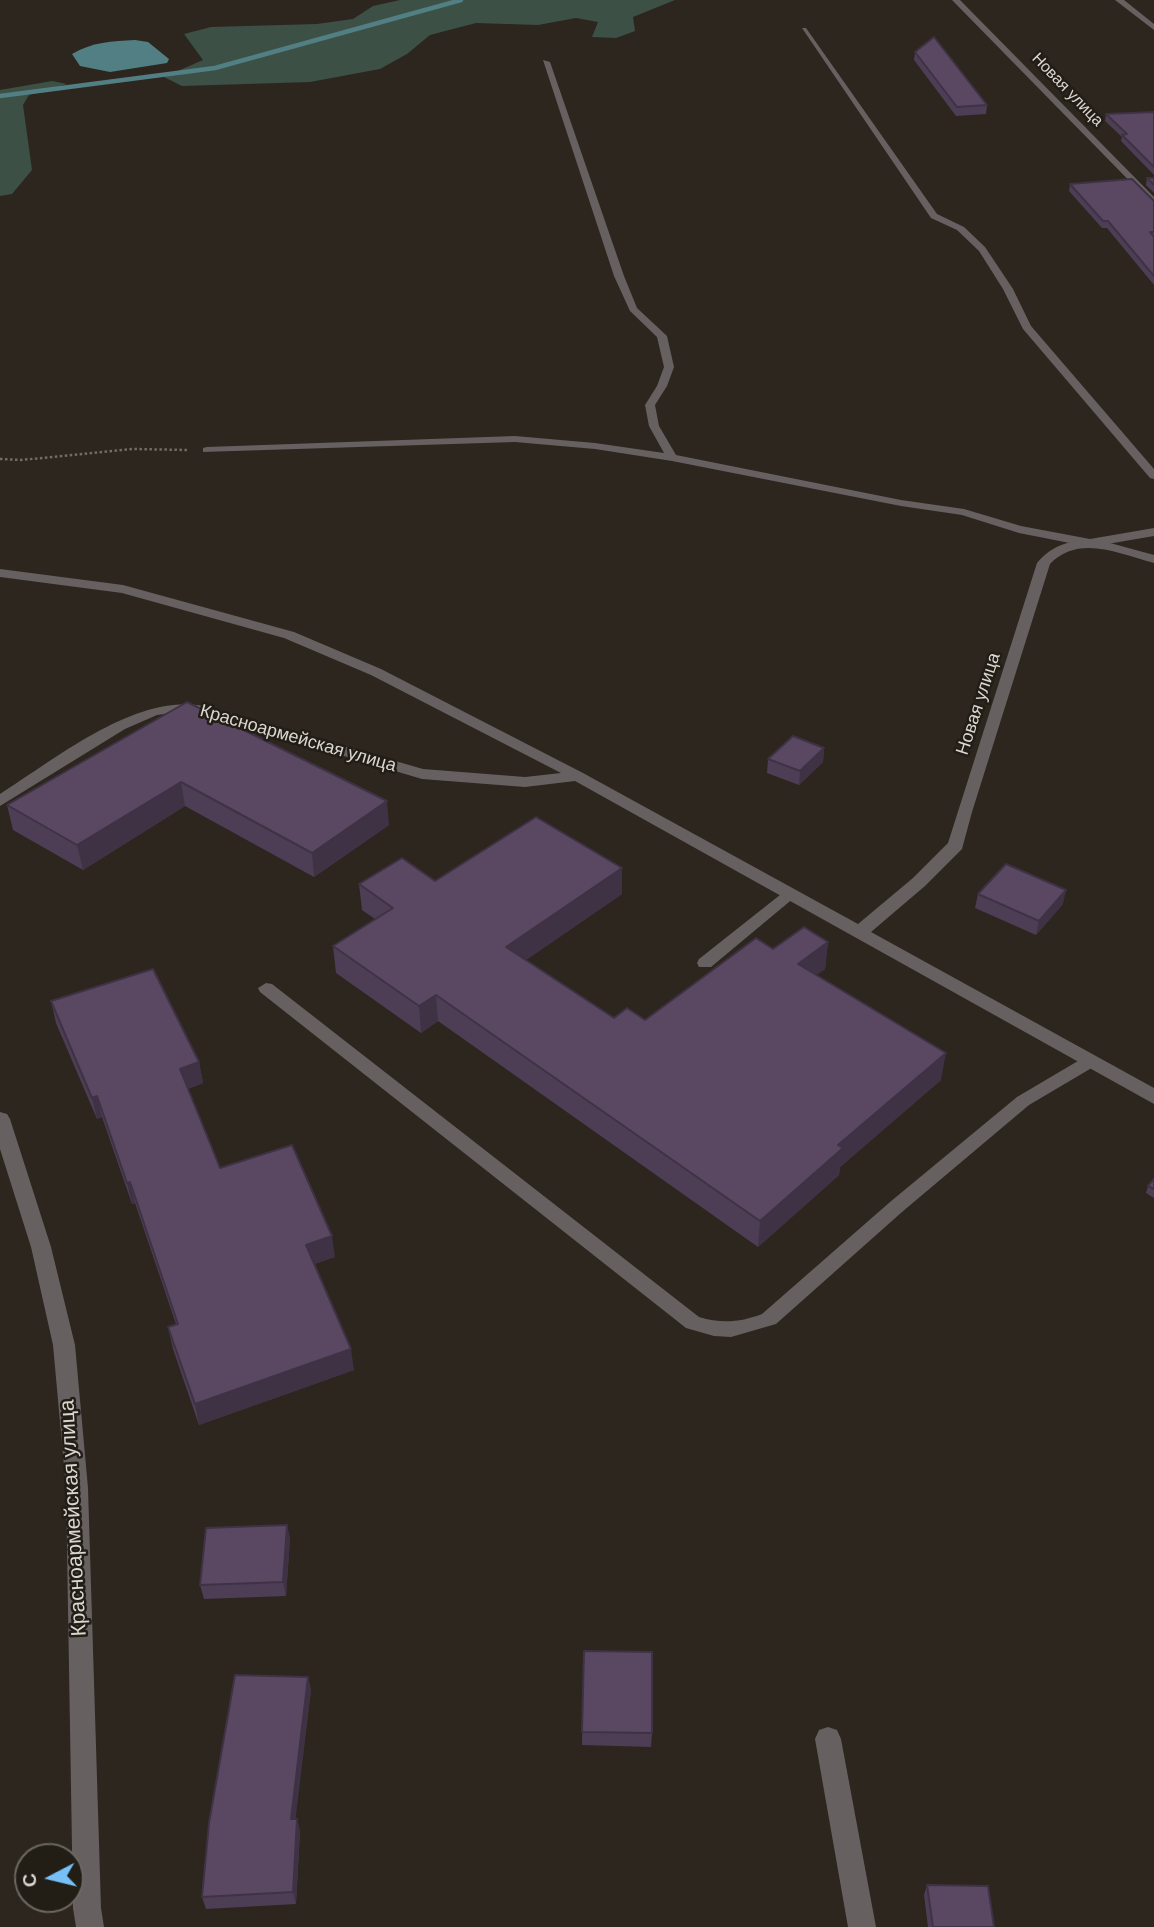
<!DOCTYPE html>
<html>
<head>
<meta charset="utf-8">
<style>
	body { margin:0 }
	#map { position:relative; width:1154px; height:1927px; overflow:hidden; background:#2c261e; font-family:"DM Sans",sans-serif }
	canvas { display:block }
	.north { position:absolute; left:14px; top:1843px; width:70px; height:70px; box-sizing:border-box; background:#221d15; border:2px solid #6c6760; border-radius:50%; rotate:263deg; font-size:19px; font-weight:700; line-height:28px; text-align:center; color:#dad6d1 }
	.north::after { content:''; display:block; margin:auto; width:24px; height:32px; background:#76c0f7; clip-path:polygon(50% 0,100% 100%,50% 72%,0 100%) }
</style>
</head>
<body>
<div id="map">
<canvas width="1154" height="1927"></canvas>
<div class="north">С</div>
</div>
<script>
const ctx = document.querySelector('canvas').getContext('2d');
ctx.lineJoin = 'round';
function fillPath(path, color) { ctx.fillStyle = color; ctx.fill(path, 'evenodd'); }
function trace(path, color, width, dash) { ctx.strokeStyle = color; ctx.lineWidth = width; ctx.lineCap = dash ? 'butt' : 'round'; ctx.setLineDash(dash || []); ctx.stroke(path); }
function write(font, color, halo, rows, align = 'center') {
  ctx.font = font + ' "DM Sans",sans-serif'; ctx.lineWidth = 5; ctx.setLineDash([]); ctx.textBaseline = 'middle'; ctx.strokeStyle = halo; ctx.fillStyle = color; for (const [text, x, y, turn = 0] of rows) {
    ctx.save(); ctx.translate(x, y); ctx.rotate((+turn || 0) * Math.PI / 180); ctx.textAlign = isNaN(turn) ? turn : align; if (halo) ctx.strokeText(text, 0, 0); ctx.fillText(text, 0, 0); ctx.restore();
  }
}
const green = new Path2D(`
	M400 0H675L633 17 635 31 616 38 592 37 598 22 576 18 538 25 476 23 430 35 407 54 380 69 310 82 182 86 164 77 203 60 184 34 211 27 317 24 353 19 373 6Z
	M52 81 67 84 29 95 23 105 32 170 12 194 0 196V90Z`);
const water = new Path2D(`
	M135 40 148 42 169 59 167 63 110 72 80 66 72 54C92 42 112 41 135 40Z`);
const stream = new Path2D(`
	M0 96 215 68 461 0`);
const path = new Path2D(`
	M0 459 21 460 133 449 188 450`);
const service = new Path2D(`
	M802 28H806L937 214 964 227 985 247 1013 289 1031 326 1154 469V479L1150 478 1023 329 1003 289 979 251 957 230 931 218Z
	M543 60 550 62 624 276 637 308 667 336 674 367 667 386 655 405 659 426 676 455 901 500 964 509 1021 526 1090 539 1154 528V536L1090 547 1019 533 962 515 901 506 672 461 595 449 515 442 203 452V448L207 447 515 436 595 443 664 453 649 426 645 405 657 386 664 367 657 337 630 311 614 276Z
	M790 889 795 891 798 894 795 897 711 967H699L697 963 699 959 785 891Z
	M266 983 272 984 699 1317C722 1324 741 1322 762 1314L890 1202 1017 1097 1083 1058H1095L1097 1062 1095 1066 1029 1105 902 1212 776 1324 731 1337 714 1336 686 1328 260 992 258 988Z`);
const minor = new Path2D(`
	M952 0H960L1154 197V206Z
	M1115 0H1124L1154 24V30Z
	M1081 540 1110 543 1154 555V563C1119 554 1079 534 1050 564L972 812 962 849 925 886 871 932 1154 1088V1104L575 781 525 787 422 779 202 714 180 712 157 715 125 729 0 806V794C56 759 139 690 208 707L423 769 525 777 561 773 371 675 284 638 122 593 0 577V569L123 585 294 632 381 669 583 773 858 924 913 878 948 843 1037 563C1050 548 1062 543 1081 540Z
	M0 1112 7 1114 10 1119 51 1247 75 1345 88 1488 101 1908 104 1927H76L73 1908 66 1488 53 1345 31 1247 0 1149Z
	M828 1727 837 1730 841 1739 876 1927H848L815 1739 819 1730Z`);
const wall = new Path2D(`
	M915 52 987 105 986 114 956 116 914 60Z
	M1154 112V175L1121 141 1122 137 1105 121 1106 114Z
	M1147 178H1154V193L1146 185Z
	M1070 184 1154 201V285L1107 228H1102L1069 191Z
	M187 702 389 825 314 877 185 806 83 870 13 830 7 805Z
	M824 748 823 762 799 785 767 773 768 759Z
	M622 868V894L526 960 614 1018 645 1020 773 949 828 942 825 969 816 975 941 1080 840 1167 839 1175 758 1247 438 1021 421 1033 336 973 333 946 375 919 362 910 359 884 435 881Z
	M978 894 1063 904 1036 935 975 908Z
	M51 1001 199 1062 203 1083 188 1089 220 1168 335 1257 314 1264 354 1370 199 1425 173 1349 168 1327 176 1324 135 1203 132 1204 102 1117 97 1119 56 1023Z
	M1154 1179V1198L1146 1193 1148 1186Z
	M287 1525 290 1539 286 1596 204 1599 200 1585Z
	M584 1651 652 1733 651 1747 582 1745Z
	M308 1677 311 1690 295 1819H297L300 1832 296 1904 206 1909 202 1897Z
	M927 1885 994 1927H928L924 1895Z`);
const shadedWall = new Path2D(`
	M824 748 823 762 799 785 800 771Z
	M181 782 185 806 83 870 77 845Z
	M387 801 389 825 314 877 312 853Z
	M622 868V894L507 973 506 947Z
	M1066 890 1063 904 1036 935 1039 921Z
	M828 942 825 969 795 990 798 964Z
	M436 995 438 1021 421 1033 419 1006Z
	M946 1053 941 1080 840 1167 839 1175 758 1247 760 1221 838 1145Z
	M199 1062 203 1083 184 1090 180 1069Z
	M97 1096 102 1117 97 1119 92 1098Z
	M130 1182 135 1203 132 1204 127 1183Z
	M332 1236 335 1257 309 1266 306 1245Z
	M351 1349 354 1370 199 1425 195 1404Z
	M287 1525 290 1539 286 1596 283 1582Z
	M308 1677 311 1690 294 1832 291 1819Z
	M297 1819 300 1832 296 1904 293 1892Z`);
const building = new Path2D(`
	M934 37 987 105 957 107 915 52Z
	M1154 112V167L1122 135 1127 134 1106 114Z
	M1147 178H1154V185Z
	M1132 179 1154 201V232H1150L1154 237V276L1108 221H1103L1070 184Z
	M187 702 387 801 312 853 181 782 77 845 7 805Z
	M793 736 824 748 800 771 768 759Z
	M536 817 622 868 506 947 614 1018 627 1008 645 1020 756 938 773 949 804 927 828 942 798 964 946 1053 838 1145 843 1148 760 1221 436 995 419 1006 333 946 393 908 359 884 402 858 435 881Z
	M1006 864 1066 890 1039 921 978 894Z
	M153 969 199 1062 180 1069 220 1168 292 1145 332 1236 306 1245 351 1349 195 1404 168 1327 178 1324 130 1182 127 1183 97 1096 92 1098 51 1001Z
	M1154 1179V1189L1148 1186Z
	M287 1525 283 1582 200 1585 206 1528Z
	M584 1651 652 1652V1733L582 1732Z
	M235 1675 308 1677 291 1819H297L293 1892 202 1897 209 1823Z
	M927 1885 988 1886 994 1927H933Z`);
const farStreetnames = [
	["Новая улица",1067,90,46]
];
const streetNames = [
	["Новая улица",979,704,-72],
	["Красноармейская улица",298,739,16]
];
const nearStreetnames = [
	["Красноармейская улица",74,1518,-93]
];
fillPath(green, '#3d5045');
fillPath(water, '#527f84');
trace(stream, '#527f84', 4.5);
trace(path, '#716c65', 2.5, [2.5, 2.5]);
fillPath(service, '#666061');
fillPath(minor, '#666061');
fillPath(wall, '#4d3e55');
fillPath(shadedWall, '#3f3245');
fillPath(building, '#5a4863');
trace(building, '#3f3245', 2);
write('16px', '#dad6d1', '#221d15', farStreetnames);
write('18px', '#dad6d1', '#221d15', streetNames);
write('21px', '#dad6d1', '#221d15', nearStreetnames);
</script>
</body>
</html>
